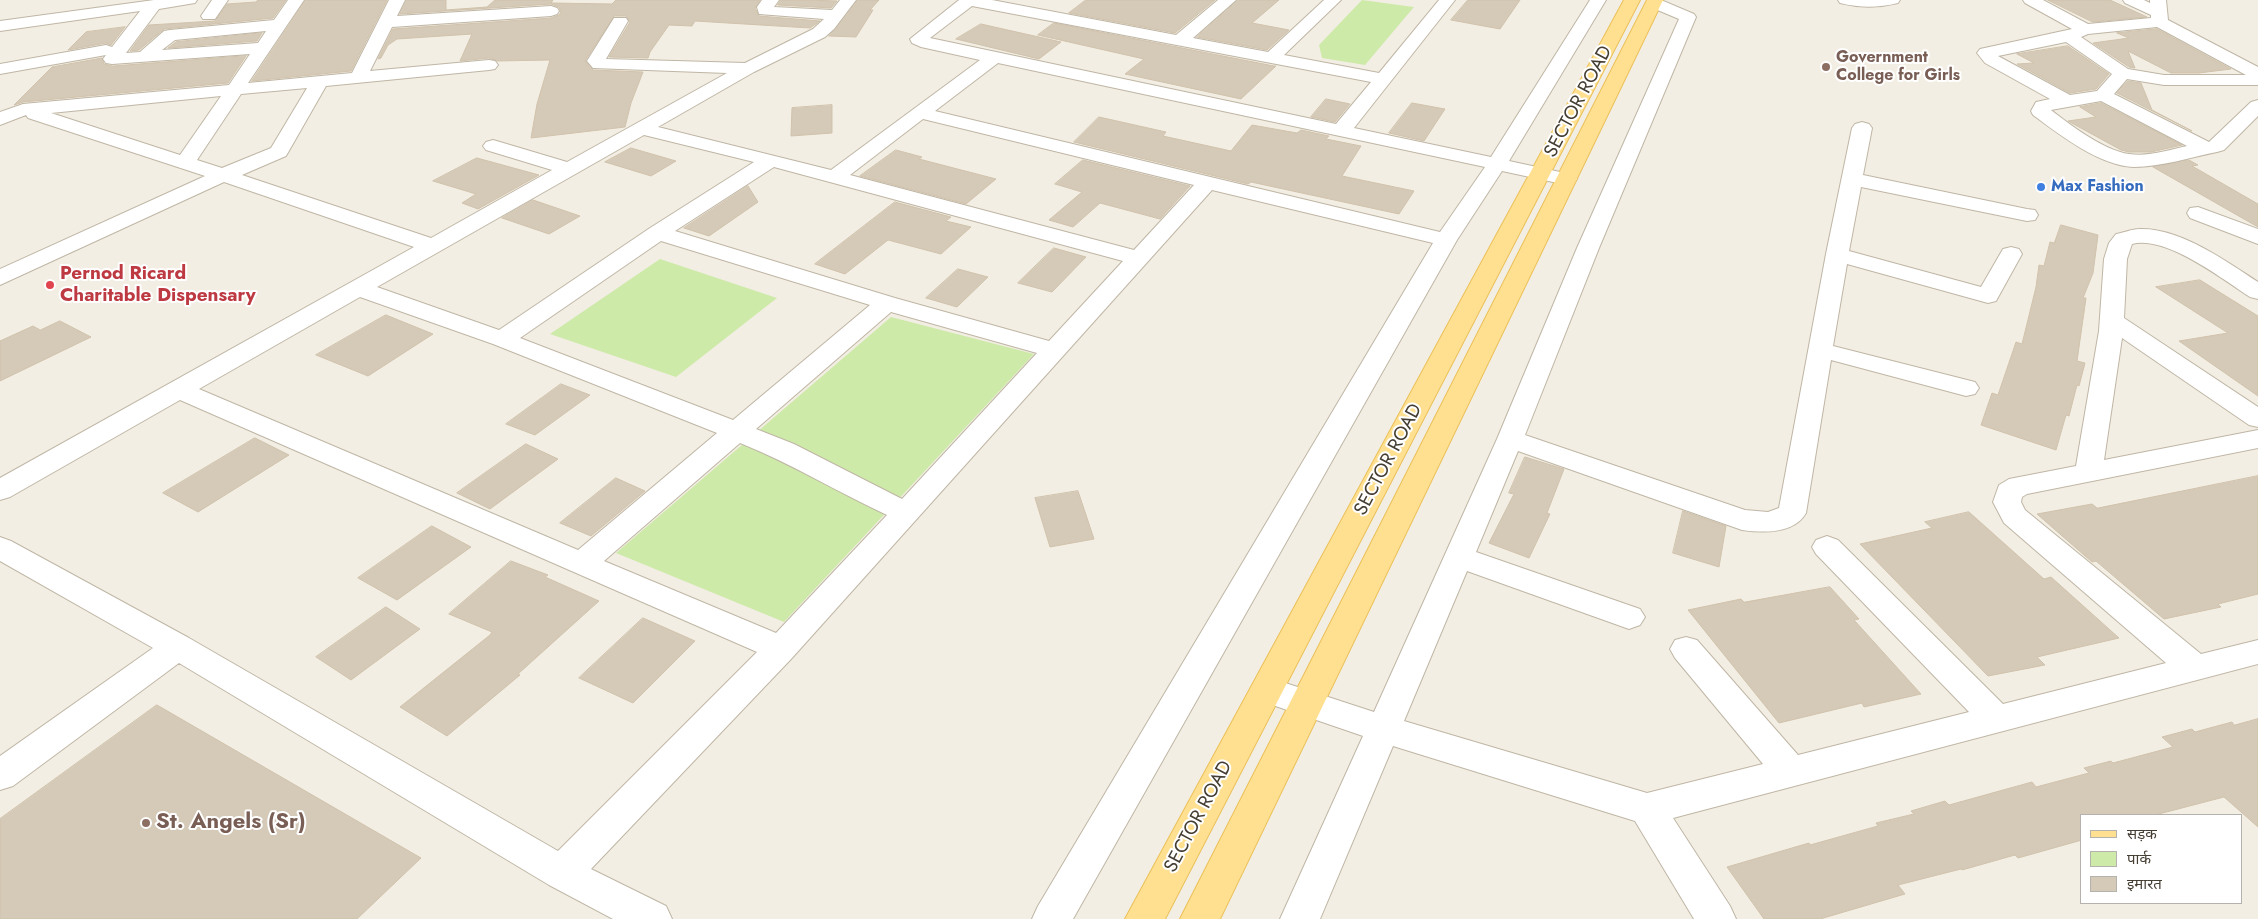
<!DOCTYPE html>
<html>
<head>
<meta charset="utf-8">
<style>
	body { margin:0 }
	#map { position:relative; width:2258px; height:919px; overflow:hidden; background:#f3eee3; font-family:Jost,"Noto Sans Devanagari",sans-serif }
	canvas { display:block }
	.legend { position:absolute; left:2080px; top:814px; width:162px; height:90px; box-sizing:border-box; background:#fff; border:1px solid #b5b2ad; margin:0; padding:6px 9px; list-style:none; font-size:15px; color:#453e33 }
	.legend li { display:flex; align-items:center; gap:10px; height:25px }
	.legend b { width:25px; border:1px solid #b5b2ad }
</style>
</head>
<body>
<div id="map">
<canvas width="2258" height="919"></canvas>
<ul class="legend">
<li><b style="height:6px;background:#ffe090"></b>सड़क</li>
<li><b style="height:14px;background:#cdeaa9"></b>पार्क</li>
<li><b style="height:14px;background:#d5cab8"></b>इमारत</li>
</ul>
</div>
<script>
const ctx = document.querySelector('canvas').getContext('2d');
ctx.lineJoin = 'round';
function fillPath(path, color) { ctx.fillStyle = color; ctx.fill(path, 'evenodd'); }
function trace(path, color, width, dash) { ctx.strokeStyle = color; ctx.lineWidth = width; ctx.lineCap = dash ? 'butt' : 'round'; ctx.setLineDash(dash || []); ctx.stroke(path); }
function write(font, color, halo, rows, align = 'center') {
  ctx.font = font + ' Jost,sans-serif'; ctx.lineWidth = 4; ctx.setLineDash([]); ctx.textBaseline = 'middle'; ctx.strokeStyle = halo; ctx.fillStyle = color; for (const [text, x, y, turn = 0] of rows) {
    ctx.save(); ctx.translate(x, y); ctx.rotate((+turn || 0) * Math.PI / 180); ctx.textAlign = isNaN(turn) ? turn : align; if (halo) ctx.strokeText(text, 0, 0); ctx.fillText(text, 0, 0); ctx.restore();
  }
}
const green = new Path2D(`
	M1362 0 1414 7 1365 65 1322 58 1319 45Z
	M660 259 777 298 676 377 550 334Z
	M891 317 1034 354 784 622 616 553Z`);
const building = new Path2D(`
	M258 0H286L273 18 164 29 139 50 130 51 149 25 215 21 227 4 256 2Z
	M306 0H387L351 71 252 81Z
	M407 0H446V10L487 7 495 0H553L551 3 612 4 616 0H760L755 8 759 16 820 21 810 28 695 21 692 26 669 25 650 52 648 58 609 57 630 22 626 16H614L585 61 593 70 643 72 631 103 625 127 531 138 537 104 550 60 497 61 489 58 460 61 472 34 397 39 388 45 381 58 378 59 393 29 551 18 559 15 561 12 559 7 551 4 400 14Z
	M781 0H808L837 1 831 8 778 5Z
	M858 0H879L870 10H873L856 37 829 36Z
	M1086 0H1215L1175 33 1069 13Z
	M1238 0H1279L1252 23 1289 30 1267 50 1197 37Z
	M1468 0H1520L1500 29 1451 20Z
	M2048 0H2110L2147 17 2093 22Z
	M1054 23 1274 66H1276L1241 99 1125 74 1144 59 1038 35Z
	M981 24 1061 42 1039 59 956 39Z
	M125 27 111 45 106 43 68 50 86 32Z
	M2157 29 2231 69 2199 73H2171L2128 51 2135 68 2129 67 2093 43 2129 38 2117 33Z
	M262 33 257 41 168 48 176 42Z
	M2068 46 2109 74 2096 89 2070 93 2017 64 2034 63 2017 54Z
	M246 56 228 83 23 102 14 105 52 67 102 58 104 64 112 66Z
	M2128 81 2141 83 2152 110 2192 131 2117 93Z
	M1326 99 1350 104 1335 122 1311 117Z
	M1412 103 1445 109 1424 141 1389 133Z
	M2101 103 2182 145 2151 152H2129L2121 150 2068 121 2096 117 2080 107Z
	M832 105V133L791 136 792 108Z
	M1099 117 1166 132 1163 136 1231 151 1252 125 1297 133 1301 130 1329 136 1326 139 1361 146 1342 176 1414 191 1399 214 1251 182 1248 184 1074 142Z
	M631 148 676 161 651 176 605 162Z
	M896 150 922 157 919 159 996 179 966 204 860 176Z
	M477 158 499 164 539 175 478 209 462 203 476 194 433 181Z
	M1083 160 1190 186 1160 219 1100 203 1073 227 1049 220 1082 192 1055 184Z
	M2189 160 2198 165 2192 166 2258 204V227L2153 167Z
	M748 186 758 202 709 236 684 228Z
	M533 200 580 216 549 234 502 218Z
	M895 202 951 217 946 221 971 227 941 254 888 240 845 274 815 264Z
	M2061 225 2098 235 2093 273 2083 298H2086L2077 361 2085 363 2079 386 2077 385 2069 416 2066 415 2056 450 1981 425 1992 393 1998 395 2016 342 2022 344 2036 287 2039 265 2044 266 2050 242 2054 243Z
	M1054 248 1086 257 1052 292 1018 283Z
	M958 269 988 277 957 307 926 298Z
	M2200 280 2258 316V396L2179 341 2228 333 2156 287Z
	M386 315 433 334 368 376 316 355Z
	M60 321 91 337 0 381V341L33 326 40 330Z
	M561 384 590 395 535 435 506 424Z
	M255 438 289 455 198 512 163 493Z
	M526 444 558 459 490 509 457 493Z
	M1525 457 1564 469 1547 513 1550 514 1529 558 1489 543 1514 494 1509 493Z
	M2258 476V594L2218 604 2221 607 2164 619 2096 561 2092 562 2037 514 2092 504 2097 508Z
	M616 478 645 491 591 536 560 523Z
	M1078 491 1094 539 1050 547 1035 498Z
	M1683 511 1726 526 1719 567 1673 553Z
	M1969 512 2044 579 2051 577 2119 638 2037 657 2045 665 1988 676 1860 544 1932 528 1925 522Z
	M432 526 471 547 397 600 358 578Z
	M511 561 548 575 545 577 599 601 518 674 520 675 447 736 400 707 490 635 492 632 449 614Z
	M1830 587 1859 619 1854 620 1921 694 1864 707 1862 703 1779 723 1688 610 1741 599 1744 602Z
	M386 607 420 629 351 680 316 657Z
	M643 618 695 641 633 703 579 678Z
	M157 705 421 858 357 919H0V819Z
	M2258 719V827L2224 797 2155 815H2082V840L2018 858 2015 855 1962 870 1961 869 1898 885 1905 894 1820 919H1764L1727 867 1809 843 1810 845 1878 826 1876 823 1914 814 1911 811 1945 801 1949 805 2032 782 2036 787 2089 773 2084 768 2111 761 2113 763 2173 747 2162 737 2192 729 2195 732 2232 722 2234 725Z`);
const minor = new Path2D(`
	M154 0H197L195 3 159 9 126 53 140 52 164 31 170 30 274 20 288 0H304L248 83 352 73 389 0H405L397 16 551 6 557 8 559 11 557 14 551 16 392 27 370 71 489 60 495 61 498 65 495 69 489 70 326 86 286 156 242 175 431 238 552 170 486 150 483 146 486 142 493 140 500 142 567 162 727 73 593 68 587 61 614 18H626L628 21 606 59 745 63 813 29 824 19 759 14 757 7 762 0H779L774 7 832 10 840 0H856L834 29 825 37 754 72 658 127 831 170 980 60 921 47 912 43 910 39 959 0H992L1176 35 1218 0H1236L1193 38 1268 52 1324 0H1341L1284 55 1379 73 1439 0H1455L1354 128 1491 157 1590 0H1606L1509 161 1574 175 1577 179 1574 183 1567 185 1502 171 1457 240 1073 919H1032L1038 906 1433 243 1212 190 792 658 591 869 666 906 672 919H613L549 885 179 663 13 786 0 790V756L153 648 0 561V537L11 541 189 638 558 851 757 652 180 400 10 497 0 500V478L414 247 224 182 0 285V269L205 176 28 118 26 115 0 125V112L23 104 229 85 250 54 112 64 106 63 103 59 106 55 0 74V64L106 45 112 47 140 11 0 31V21ZM972 6 1371 82 1336 124 930 38ZM266 31 258 43 162 50 175 40ZM998 63 1485 167 1440 232 935 111ZM307 88 271 148 222 168 197 160 241 94ZM221 96 180 155 51 113ZM923 119 1194 185 1134 250 850 175ZM644 135 754 162 650 228 499 330 377 287ZM774 167 1123 261 1049 341 895 298 675 231ZM661 241 870 305 733 420 520 338ZM360 297 493 344 717 433 578 550 199 389ZM891 312 1037 353 902 499 794 444 756 429ZM740 443C791 463 837 492 887 515L776 633 604 561Z
	M212 0H228L215 19H203L201 16Z
	M1648 0H1661L1694 14 1696 17 1599 248 1525 435 1745 510 1768 512 1779 508 1826 254 1852 128 1855 124 1862 122 1869 124 1872 128 1863 175 2027 209 2035 210 2038 215 2035 220 2027 221 1861 187 1849 251 1981 287 2003 249 2011 247 2019 249 2022 254 1996 301 1988 303 1847 264 1833 346 1975 382 1979 388 1975 394 1966 396 1831 360 1806 513C1794 534 1764 533 1742 530L1518 451 1476 552 1640 609 1645 617 1640 625 1629 629 1467 571 1404 721 1647 793 1763 764 1675 658 1670 649 1675 640 1686 637 1697 640 1798 755 1969 712 1816 554 1812 547 1816 540 1827 536 1838 540 2003 704 2166 663 2004 523 1993 502 1999 485 2009 479 2076 466 2099 331 2104 259 2109 243 2116 234C2123 233 2132 229 2139 229 2179 227 2226 261 2258 282V299L2250 297C2222 279 2166 235 2132 244L2127 259 2124 318 2258 407V427L2249 425 2122 338 2104 460 2258 430V448L2027 494 2022 497 2021 502 2025 510 2201 654 2258 640V664L1673 818 1730 906 1736 919H1694L1635 821 1393 746 1320 919H1280L1363 736 1255 699 1250 690 1255 681 1267 677 1374 712 1497 439 1577 248 1679 19 1648 6 1646 3Z
	M1838 0H1900L1898 3C1878 8 1860 8 1840 3Z
	M2023 0H2043L2088 24 2151 18V15L2125 3 2123 0H2144L2150 3V0H2166L2168 20 2258 67V85H2164L2127 79 2114 94 2209 142 2251 102 2258 100V116L2224 150 2217 152C2191 157 2161 167 2134 167 2100 166 2060 135 2033 115L2031 111 2036 102 2050 99 1985 63 1977 53 1980 49 2072 29 2025 3ZM2157 27 2246 75H2164L2128 69 2081 37 2088 34ZM2066 42 2112 74 2097 91 2070 95 1998 56ZM2101 101 2187 146C2169 150 2148 157 2129 154 2105 151 2070 125 2051 110Z
	M2198 207 2258 229V244L2190 218 2187 213 2190 208Z`);
const major = new Path2D(`
	M1624 0H1640L1165 919H1125Z
	M1647 0H1663L1220 919H1180Z`);
const markers = [
	[1826,67,5,"#8d6e63"],
	[2041,187,5,"#3f7fe0"],
	[50,285,5,"#e0444e"],
	[146,823,5,"#8d6e63"]
];
const farEducationnames = [
	["Government",1836,58],
	["College for Girls",1836,76]
];
const farShopnames = [
	["Max Fashion",2051,187]
];
const streetNames = [
	["SECTOR ROAD",1579,102,-62],
	["SECTOR ROAD",1389,460,-62],
	["SECTOR ROAD",1199,817,-62]
];
const healthNames = [
	["Pernod Ricard",60,274],
	["Charitable Dispensary",60,296]
];
const nearEducationnames = [
	["St. Angels (Sr)",156,823]
];
fillPath(green, '#cdeaa9');
fillPath(building, '#d5cab8');
trace(building, '#d0c2ab', 1);
trace(minor, '#bfb6a5', 2);
trace(major, '#ebc059', 2);
fillPath(minor, '#fff');
fillPath(major, '#ffe090');
for (const [x, y, r, color] of markers) { const dot = new Path2D(); dot.arc(x, y, r, 0, 2 * Math.PI); ctx.fillStyle = color; ctx.fill(dot); trace(dot, '#fff', 2); }
write('bold 16px', '#785e54', '#fff', farEducationnames, 'left');
write('bold 16px', '#366cbe', '#fff', farShopnames, 'left');
write('19px', '#453e33', '#fff', streetNames);
write('bold 19px', '#be3a42', '#fff', healthNames, 'left');
write('bold 22px', '#785e54', '#fff', nearEducationnames, 'left');
</script>
</body>
</html>
